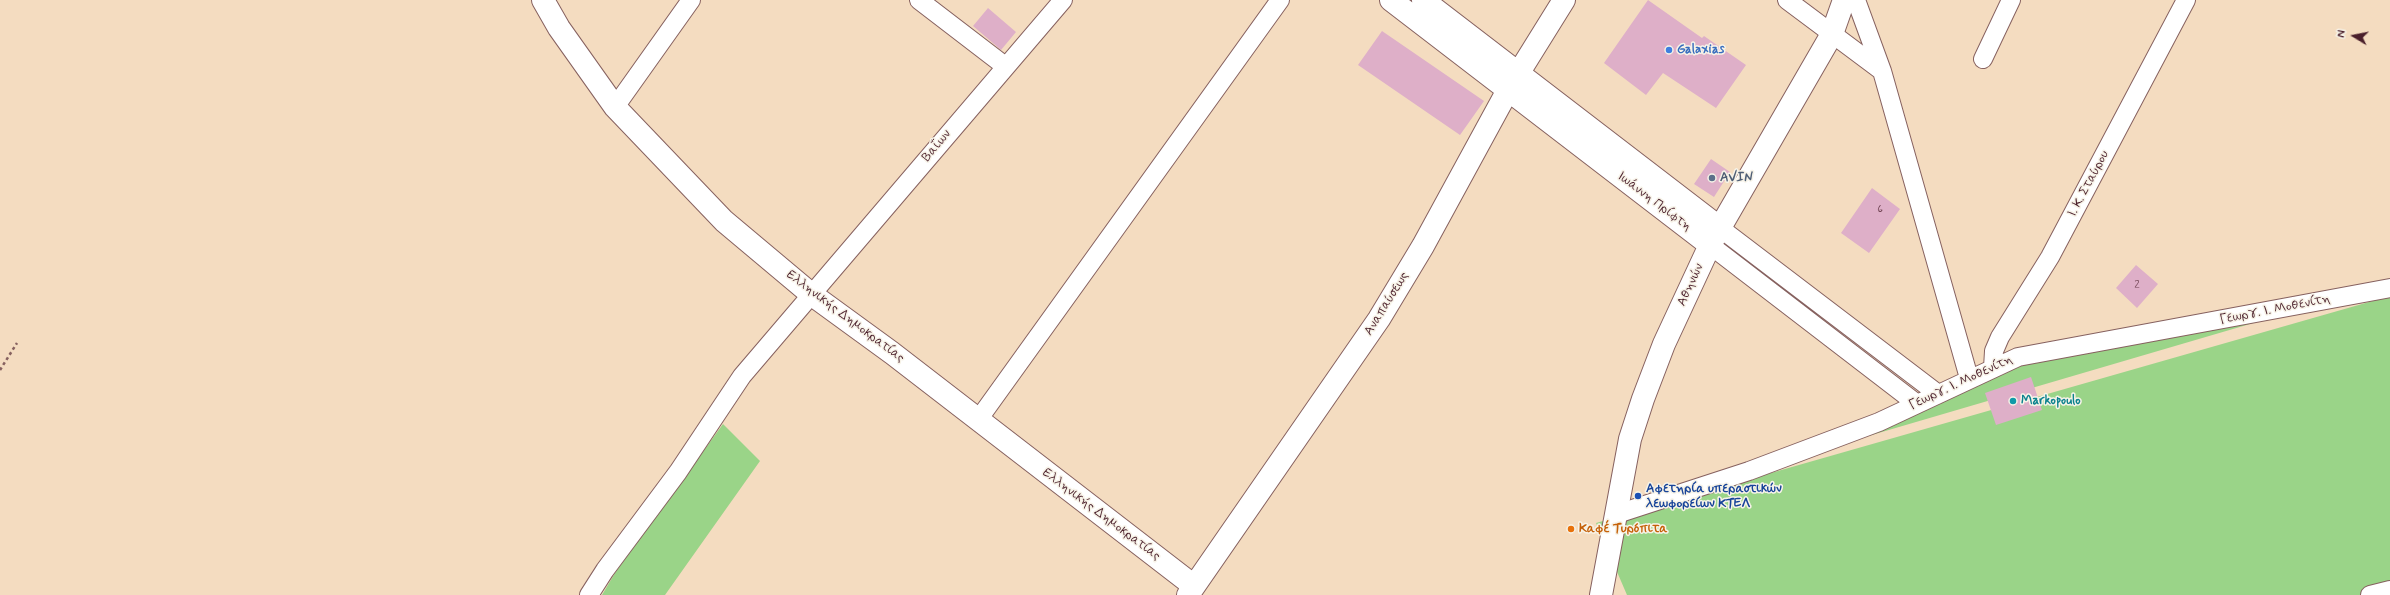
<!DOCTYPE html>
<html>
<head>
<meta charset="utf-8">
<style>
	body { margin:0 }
	#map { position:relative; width:2390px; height:595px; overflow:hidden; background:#f4dcc0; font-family:Mynerve,sans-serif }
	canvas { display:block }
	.north { position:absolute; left:2334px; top:16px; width:40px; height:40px; -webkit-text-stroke:3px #f7f3e8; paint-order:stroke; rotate:280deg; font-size:11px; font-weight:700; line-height:16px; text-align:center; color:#4a1f2b }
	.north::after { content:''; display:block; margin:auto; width:14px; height:18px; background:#4a1f2b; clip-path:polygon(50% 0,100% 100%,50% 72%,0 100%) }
</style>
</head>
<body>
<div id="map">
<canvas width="2390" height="595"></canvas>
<div class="north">N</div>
</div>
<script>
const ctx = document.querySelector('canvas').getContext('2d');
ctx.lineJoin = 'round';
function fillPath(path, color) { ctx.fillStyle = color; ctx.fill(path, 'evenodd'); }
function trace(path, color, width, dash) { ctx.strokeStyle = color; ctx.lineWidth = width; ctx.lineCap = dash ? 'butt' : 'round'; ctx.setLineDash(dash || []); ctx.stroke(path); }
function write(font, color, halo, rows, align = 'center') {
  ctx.font = font + ' Mynerve,sans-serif'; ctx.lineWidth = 3; ctx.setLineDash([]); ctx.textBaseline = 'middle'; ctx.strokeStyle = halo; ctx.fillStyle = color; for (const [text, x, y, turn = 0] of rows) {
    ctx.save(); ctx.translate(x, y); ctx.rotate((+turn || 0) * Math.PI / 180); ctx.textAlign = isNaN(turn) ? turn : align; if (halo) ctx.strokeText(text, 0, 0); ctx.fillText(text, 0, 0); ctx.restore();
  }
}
const green = new Path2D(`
	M2390 296V589L2366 595H1627L1596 523Z
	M2342 297 1749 471 1993 368Z
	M723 424 760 461 665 595H602L615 573Z`);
const building = new Path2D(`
	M1648 0 1702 38 1704 36 1746 65 1716 108 1663 73 1646 95 1604 63Z
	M988 8 1016 32 1001 50 973 26Z
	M1382 31 1484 101 1460 135 1358 65Z
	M1711 159 1730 172 1714 197 1694 184Z
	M1872 188 1900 209 1869 253 1841 233Z
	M2136 265 2158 284 2137 308 2116 288Z
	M2031 377 2042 410 1996 425 1985 393Z`);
const path = new Path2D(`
	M0 370 17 343`);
const minor = new Path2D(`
	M919 0 1005 66
	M1787 0 1882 71
	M1856 0 1882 71 1969 378
	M1983 59 2011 0
	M615 107 691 0
	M1720 228 1938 394
	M1710 245 1917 404
	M1993 368 1994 351 2000 337 2050 257 2186 0
	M978 420 1280 0
	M1617 514 1749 471 1879 422 2018 357 2390 288
	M589 595 605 570 678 472 742 376 1063 0
	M2370 595 2390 590`);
const major = new Path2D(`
	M543 0 559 28 615 107 724 221 811 294 892 353 1194 586
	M1391 0 1710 245
	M1423 0 1720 228
	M1188 595 1379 319 1423 246 1508 90 1564 0
	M1601 595 1630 439 1643 399 1664 344 1710 245 1832 34 1844 0`);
const markers = [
	[1669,50,4,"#3f7fe0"],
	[1712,178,4,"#5c6f8a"],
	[2013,401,4,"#0f9aa8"],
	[1638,496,4,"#1a4fb4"],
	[1571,529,4,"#e8710a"]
];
const numberNames = [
	["6",1880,210],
	["2",2137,286]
];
const shopNames = [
	["Galaxias",1677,50]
];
const streetNames = [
	["Βαΐων",937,146,-50],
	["Ι. Κ. Σταύρου",2089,184,-62],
	["Ιωάννη Πρίφτη",1654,202,37],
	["Αθηνών",1691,285,-65],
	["Αναπαύσεως",1387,304,-58],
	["Γεωργ. Ι. Μοθενίτη",2275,310,-11],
	["Ελληνικής Δημοκρατίας",845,317,37],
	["Γεωργ. Ι. Μοθενίτη",1961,383,-25],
	["Ελληνικής Δημοκρατίας",1101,515,37]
];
const serviceNames = [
	["AVIN",1720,178]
];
const cultureNames = [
	["Markopoulo",2021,401]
];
const transitNames = [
	["Αφετηρία υπεραστικών",1646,489],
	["λεωφορείων ΚΤΕΛ",1646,504]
];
const foodNames = [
	["Καφέ Τυρóπιτα",1579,529]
];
fillPath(green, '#9ad488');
fillPath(building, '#deafc8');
trace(minor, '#86615f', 20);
trace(major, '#86615f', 24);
trace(path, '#86615f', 2.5, [3, 3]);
trace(minor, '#fff', 18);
trace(major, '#fff', 22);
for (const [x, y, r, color] of markers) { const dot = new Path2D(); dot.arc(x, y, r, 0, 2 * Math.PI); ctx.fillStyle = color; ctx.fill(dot); trace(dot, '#f7f3e8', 1.5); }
write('11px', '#6f4352', null, numberNames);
write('bold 13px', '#366cbe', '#f7f3e8', shopNames, 'left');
write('13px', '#4a1f2b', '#f7f3e8', streetNames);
write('bold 13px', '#4e5e75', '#f7f3e8', serviceNames, 'left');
write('bold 13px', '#0d838f', '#f7f3e8', cultureNames, 'left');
write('bold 13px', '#164399', '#f7f3e8', transitNames, 'left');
write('bold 13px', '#c56008', '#f7f3e8', foodNames, 'left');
</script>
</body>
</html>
